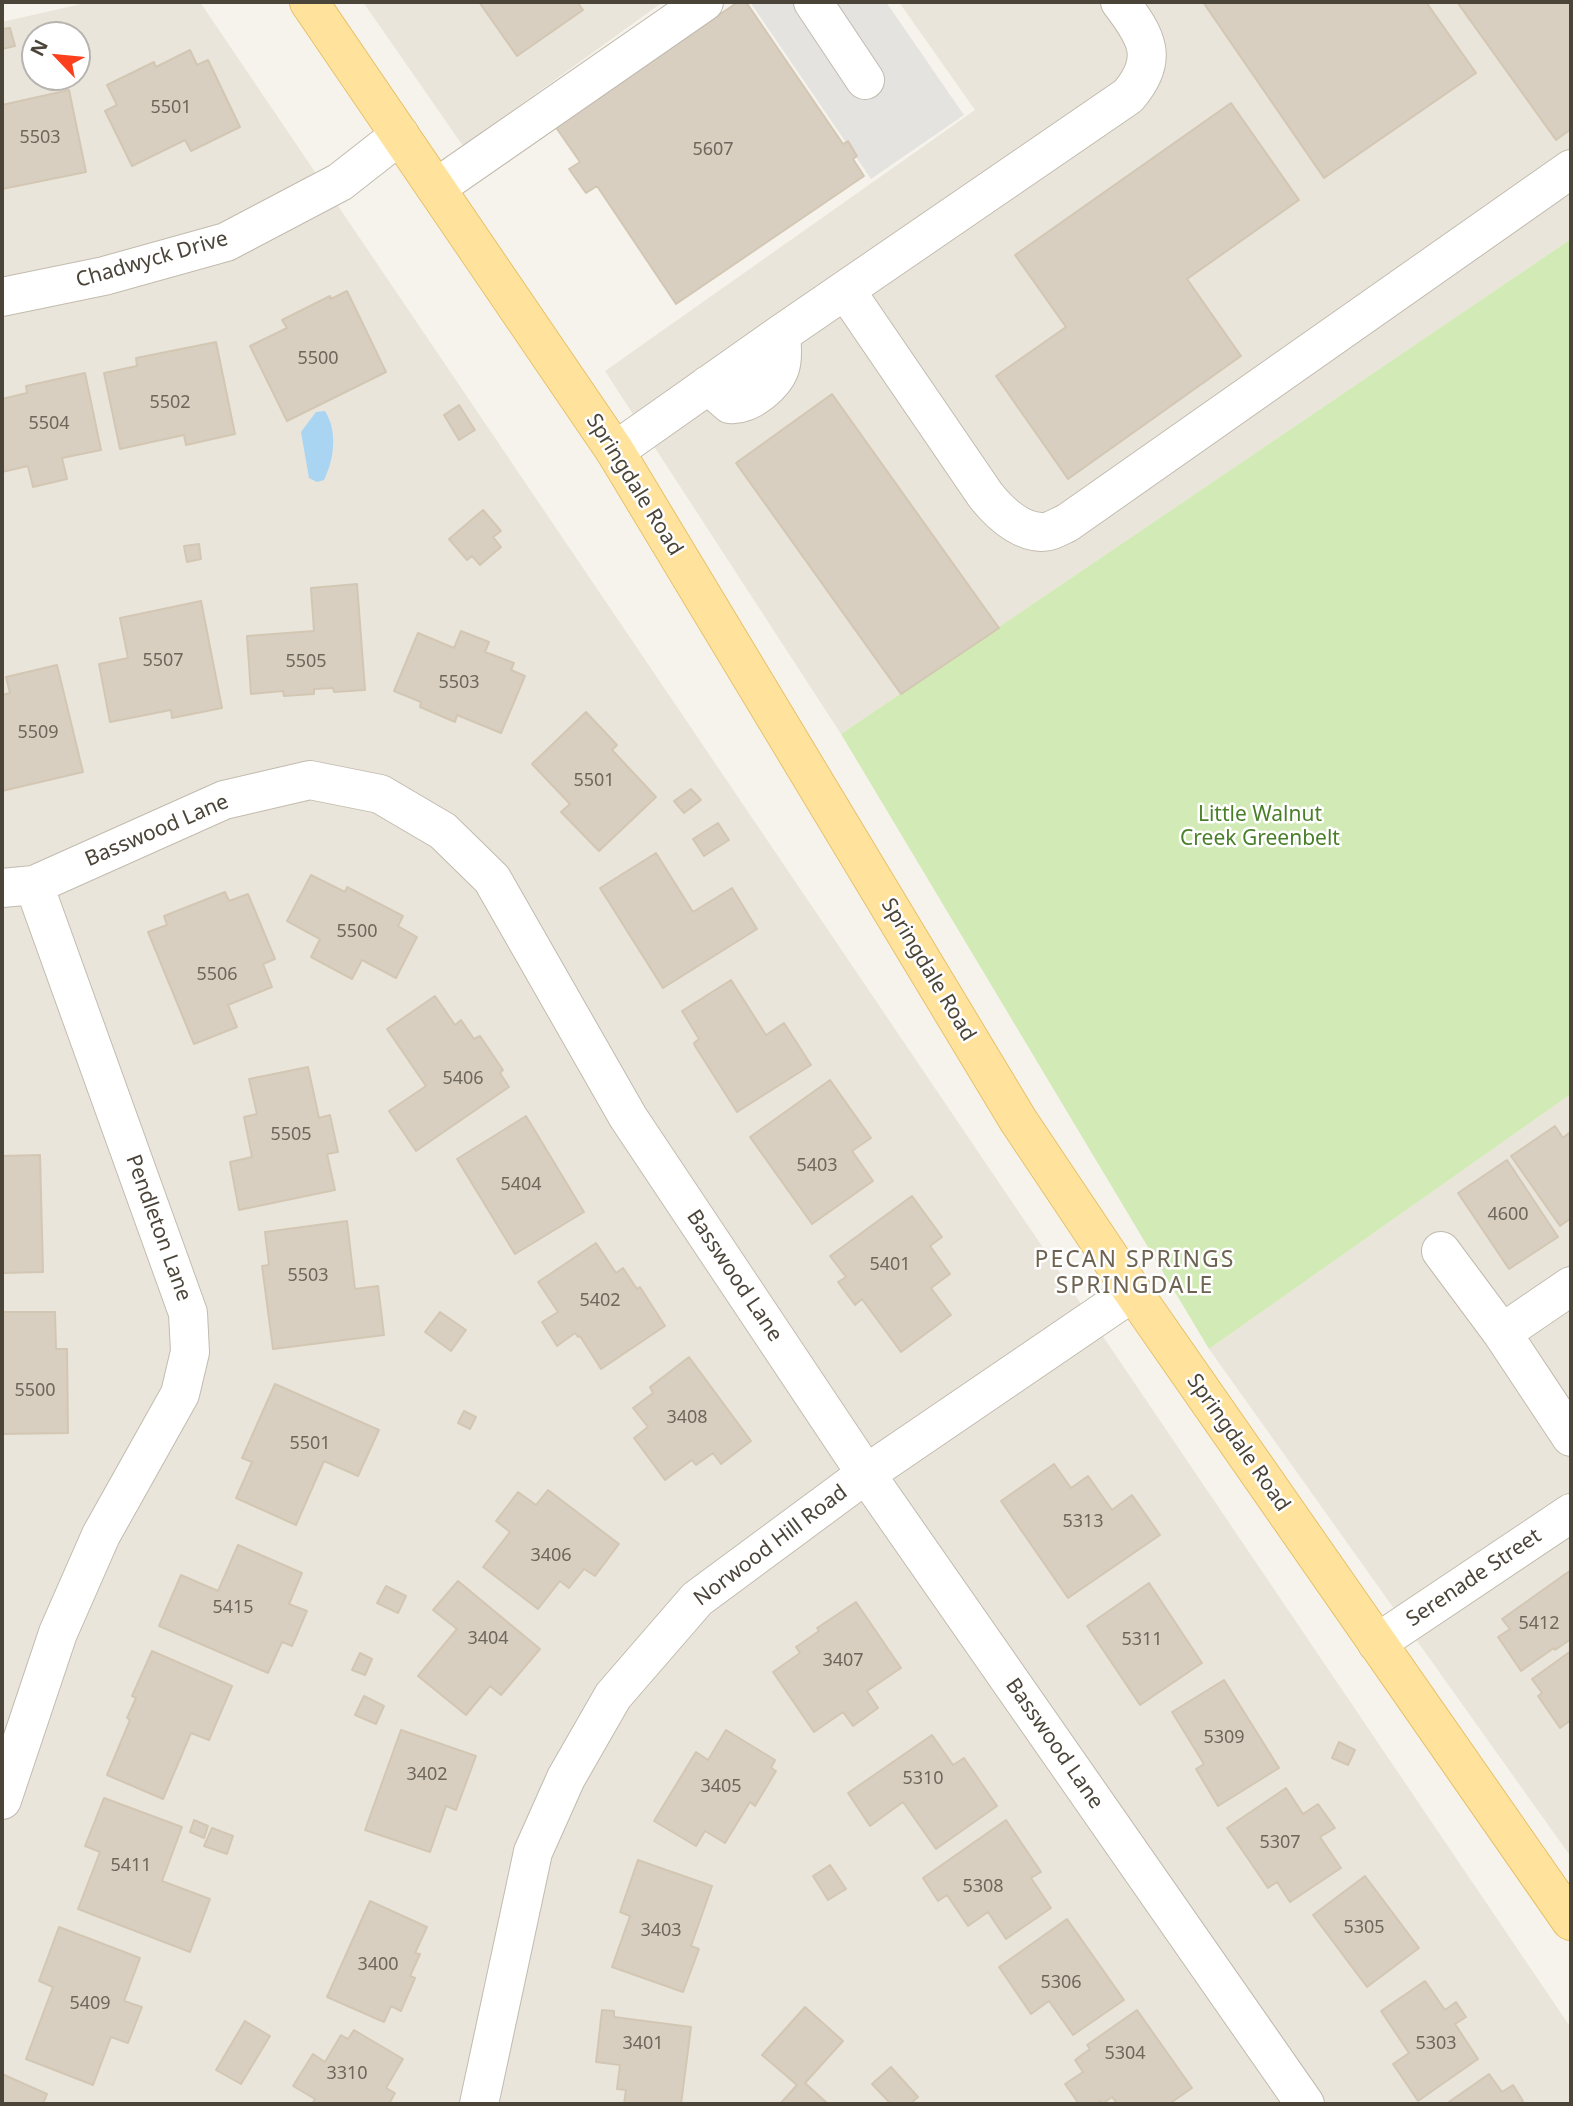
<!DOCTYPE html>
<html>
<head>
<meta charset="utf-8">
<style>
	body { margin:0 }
	#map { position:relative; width:1573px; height:2106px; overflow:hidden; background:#f6f3ec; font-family:"Noto Sans",sans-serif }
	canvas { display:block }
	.frame { position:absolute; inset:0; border:4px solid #4b4439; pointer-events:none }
	.north { position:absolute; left:21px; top:21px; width:70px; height:70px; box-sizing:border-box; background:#fff; border:2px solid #b7b4b0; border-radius:50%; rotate:296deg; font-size:19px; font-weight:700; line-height:28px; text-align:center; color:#4b4439 }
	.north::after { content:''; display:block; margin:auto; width:24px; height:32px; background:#fc3f1d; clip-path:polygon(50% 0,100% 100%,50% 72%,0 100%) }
</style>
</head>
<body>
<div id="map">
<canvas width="1573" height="2106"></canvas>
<div class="frame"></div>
<div class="north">N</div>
</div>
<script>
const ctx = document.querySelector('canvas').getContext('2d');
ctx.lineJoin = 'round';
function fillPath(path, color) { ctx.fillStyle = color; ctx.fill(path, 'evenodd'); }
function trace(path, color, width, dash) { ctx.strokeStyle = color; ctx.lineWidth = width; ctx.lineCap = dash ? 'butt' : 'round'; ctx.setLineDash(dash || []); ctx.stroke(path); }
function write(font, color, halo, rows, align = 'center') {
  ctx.font = font + ' "Noto Sans",sans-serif'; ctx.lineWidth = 5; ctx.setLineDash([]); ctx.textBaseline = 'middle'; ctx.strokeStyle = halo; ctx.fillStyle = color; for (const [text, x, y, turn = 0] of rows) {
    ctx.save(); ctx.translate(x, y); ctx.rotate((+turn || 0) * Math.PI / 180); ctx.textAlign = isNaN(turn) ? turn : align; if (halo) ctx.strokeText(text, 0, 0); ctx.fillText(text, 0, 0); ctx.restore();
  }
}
const residential = new Path2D(`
	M90 2H200L1571 2028V2104H2V22ZM35 35H77V77H35Z
	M363 2H663L463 146Z
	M899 2H1571V239L841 734 605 371 975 110Z
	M1571 1094V1857L1209 1349Z`);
const green = new Path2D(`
	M1571 239V1094L1209 1349 841 734Z`);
const parking = new Path2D(`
	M750 2H886L964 115 871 179Z`);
const water = new Path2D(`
	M325 411C338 432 334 459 324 480L317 482 309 478 301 432 316 412Z`);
const building = new Path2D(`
	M479 2H577L583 10 517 56Z
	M738 2H746L843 144 848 141 857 156 853 159 864 176 676 304 597 186 586 193 569 169 580 162 555 126Z
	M1203 2H1426L1476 73 1324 178Z
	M1457 2H1571V129L1556 140Z
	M10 28 15 46 2 49V29Z
	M190 50 197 65 208 60 240 127 191 151 185 140 132 166 105 111 117 105 107 85 154 62 156 67Z
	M69 90 86 172 2 189V105Z
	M1231 103 1299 200 1187 279 1241 356 1068 479 996 376 1066 327 1015 255Z
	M347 291 386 372 287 421 250 346 287 328 282 320 330 296 331 299Z
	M216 342 235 434 186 445 184 435 120 449 104 373 137 366 136 358Z
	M85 373 101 450 62 458 67 479 33 487 28 466 2 472V399L27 393 26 386Z
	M832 394 999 628 901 694 736 463Z
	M459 405 475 430 459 440 444 415Z
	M483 510 501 531 493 537 501 547 480 565 472 556 467 560 449 539Z
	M199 544 201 559 187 562 184 546Z
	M357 584 365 690 334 692 333 688 314 689V694L284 696 283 691 251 694 247 636 314 631 311 588Z
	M201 601 222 708 172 718 171 710 110 722 99 664 128 658 120 618Z
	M461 631 489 642 485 652 514 663 511 670 525 676 501 733 457 715 455 722 420 707 421 702 394 691 418 633 454 648Z
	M57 665 83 772 2 791V695L10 693 6 677Z
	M586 712 617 745 612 750 656 797 599 851 561 812 570 804 532 764Z
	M691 789 701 800 684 813 674 801Z
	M718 823 729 840 704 856 693 839Z
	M656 853 693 912 732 888 757 929 663 988 600 888Z
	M311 875 345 892 347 887 403 916 398 926 417 937 396 978 362 960 352 979 311 957 320 939 287 921Z
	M225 892 229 901 248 894 275 959 263 964 272 987 228 1005 237 1027 194 1044 148 932 167 925 164 916Z
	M731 980 766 1035 784 1023 811 1065 737 1112 695 1046 694 1043 699 1039 682 1011Z
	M435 996 455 1025 461 1020 474 1039 480 1036 503 1070 500 1073 509 1087 416 1151 389 1111 426 1086 387 1029Z
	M308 1067 319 1118 330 1115 338 1152 327 1154 335 1190 239 1210 230 1162 252 1157 244 1117 257 1114 249 1079Z
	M830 1080 871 1138 852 1151 873 1181 812 1224 750 1137Z
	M526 1116 584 1212 515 1254 457 1159Z
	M1555 1126 1563 1138 1569 1133 1571 1137V1218L1560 1226 1511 1156Z
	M40 1155 43 1272 2 1273V1156Z
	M1507 1160 1558 1237 1509 1269 1458 1193Z
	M912 1196 942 1237 930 1246 950 1274 931 1288 951 1315 901 1352 862 1299 855 1305 838 1282 846 1277 830 1256Z
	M347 1221 355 1289 378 1286 384 1335 273 1349 262 1266 269 1265 265 1232Z
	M596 1243 616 1273 623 1268 637 1289 640 1287 665 1326 601 1369 580 1336 578 1337 575 1333 557 1346 542 1322 558 1312 538 1282Z
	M2 1312H55L56 1349H67L68 1433 2 1434Z
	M440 1312 466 1330 451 1351 425 1332Z
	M689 1357 751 1441 721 1464 713 1453 696 1465 692 1460 665 1480 634 1438 648 1427 633 1408 653 1393 650 1387Z
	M275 1384 379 1430 358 1476 324 1461 296 1525 236 1498 252 1462 242 1458Z
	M464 1411 476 1417 470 1429 458 1423Z
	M1054 1464 1071 1488 1088 1476 1112 1510 1132 1495 1160 1535 1068 1598 1001 1501Z
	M548 1490 619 1544 595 1576 584 1569 569 1588 560 1581 538 1609 483 1567 510 1532 496 1521 518 1492 536 1505Z
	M238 1545 302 1573 289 1604 307 1611 292 1646 282 1642 268 1673 159 1626 181 1575 218 1591Z
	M1571 1570V1639L1555 1650 1554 1648 1521 1671 1498 1637 1510 1629 1502 1619Z
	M458 1581 540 1649 501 1695 490 1686 466 1715 418 1676 457 1629 433 1610Z
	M1149 1583 1202 1663 1140 1705 1087 1626Z
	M386 1586 406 1596 398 1613 377 1603Z
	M856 1602 901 1668 867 1691 878 1708 853 1726 843 1712 814 1732 773 1672 800 1653 796 1647 819 1631 817 1628Z
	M152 1651 232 1686 209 1740 191 1733 163 1799 107 1775 130 1720 127 1718 136 1698 132 1696Z
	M1571 1651V1720L1560 1728 1538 1696 1542 1693 1532 1679Z
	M360 1653 372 1659 365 1675 352 1670Z
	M1224 1680 1279 1768 1218 1806 1196 1769 1204 1764 1172 1712Z
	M364 1696 384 1706 376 1724 355 1715Z
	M401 1730 476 1756 456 1810 446 1806 430 1852 365 1830Z
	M726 1730 775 1760 771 1768 776 1771 755 1806 750 1802 725 1843 705 1831 696 1846 654 1821 696 1752 708 1760Z
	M932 1735 953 1765 964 1758 997 1806 936 1849 903 1802 870 1826 848 1793Z
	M1339 1742 1355 1750 1348 1765 1332 1758Z
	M1286 1788 1303 1814 1318 1804 1335 1828 1320 1837 1341 1868 1290 1902 1277 1882 1268 1888 1227 1828Z
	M104 1798 182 1827 162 1881 210 1899 190 1952 78 1909 100 1852 85 1846Z
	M194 1820 208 1826 204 1838 190 1832Z
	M1006 1820 1041 1872 1031 1878 1051 1908 1006 1939 988 1912 968 1926 947 1895 938 1901 923 1878Z
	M212 1828 233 1836 227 1854 204 1846Z
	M638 1860 712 1886 691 1946 699 1949 683 1992 612 1967 630 1916 620 1912Z
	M830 1865 846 1889 828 1900 813 1876Z
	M1365 1876 1419 1948 1367 1987 1313 1915Z
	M370 1901 427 1927 415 1953 420 1954 410 1976 415 1978 403 2006 401 2011 391 2006 384 2022 327 1997Z
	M1067 1919 1124 2000 1073 2035 1049 2001 1031 2014 999 1967Z
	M59 1927 140 1958 124 2001 142 2007 128 2043 111 2037 93 2085 26 2059 53 1987 39 1981Z
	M1425 1981 1445 2010 1456 2002 1466 2017 1455 2024 1478 2059 1418 2101 1393 2064 1409 2053 1381 2011Z
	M805 2007 843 2041 805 2083 827 2103 780 2104 797 2085 762 2055Z
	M602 2010 614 2011V2017L691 2027 681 2104H624L626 2090 617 2089 620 2065 596 2062Z
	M1137 2010 1192 2088 1169 2104H1118L1112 2097 1102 2104 1101 2101 1096 2104H1079L1065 2084 1083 2072 1075 2060 1090 2049 1087 2045Z
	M245 2021 270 2036 241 2084 216 2070Z
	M354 2030 403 2059 386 2088 395 2093 389 2104H312L315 2099 293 2086 313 2054 325 2062 341 2035 348 2039Z
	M891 2067 918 2097 910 2104H891L872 2084Z
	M2 2074 47 2094 43 2104H2Z
	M1489 2074 1502 2092 1513 2085 1523 2101 1518 2104H1446Z`);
const minor = new Path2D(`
	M813 2 865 80
	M436 188 704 2
	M846 291 986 496C999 512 1018 531 1041 532 1049 533 1060 526 1067 523L1571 169
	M2 297 104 276 226 242 340 182 400 135
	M708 385 730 404C741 405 751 400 760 393 783 375 784 362 781 334
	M615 451 781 334 1128 96C1160 59 1147 37 1120 2
	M2 888 34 885 224 800 310 780 380 794 443 831 492 879 628 1117 866 1474 1305 2104
	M1441 1251 1502 1333 1571 1437
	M1502 1333 1571 1286
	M1377 1643 1571 1513
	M2 1800 58 1633 101 1535 180 1394 190 1352 188 1313 34 885
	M479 2104 533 1852 566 1778 613 1696 697 1599 866 1474 1133 1292`);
const major = new Path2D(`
	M309 2 615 451 1018 1120 1133 1292 1571 1921`);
const numberNames = [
	["5501",171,108],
	["5503",40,138],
	["5607",713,150],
	["5500",318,359],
	["5502",170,403],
	["5504",49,424],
	["5507",163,661],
	["5505",306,662],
	["5503",459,683],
	["5509",38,733],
	["5501",594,781],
	["5500",357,932],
	["5506",217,975],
	["5406",463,1079],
	["5505",291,1135],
	["5403",817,1166],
	["5404",521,1185],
	["4600",1508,1215],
	["5401",890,1265],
	["5503",308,1276],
	["5402",600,1301],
	["5500",35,1391],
	["3408",687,1418],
	["5501",310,1444],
	["5313",1083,1522],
	["3406",551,1556],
	["5415",233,1608],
	["5412",1539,1624],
	["3404",488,1639],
	["5311",1142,1640],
	["3407",843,1661],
	["5309",1224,1738],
	["3402",427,1775],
	["5310",923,1779],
	["3405",721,1787],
	["5307",1280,1843],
	["5411",131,1866],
	["5308",983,1887],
	["5305",1364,1928],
	["3403",661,1931],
	["3400",378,1965],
	["5306",1061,1983],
	["5409",90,2004],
	["3401",643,2044],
	["5303",1436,2044],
	["5304",1125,2054],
	["3310",347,2074]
];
const streetNames = [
	["Chadwyck Drive",152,260,-16],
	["Springdale Road",634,485,58],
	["Basswood Lane",157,831,-23],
	["Springdale Road",928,970,59],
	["Pendleton Lane",158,1228,70],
	["Basswood Lane",734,1276,56],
	["Springdale Road",1238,1443,55],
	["Norwood Hill Road",771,1546,-37],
	["Serenade Street",1474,1578,-34],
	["Basswood Lane",1054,1744,55]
];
const parkNames = [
	["Little Walnut",1260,815],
	["Creek Greenbelt",1260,839]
];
const neighbourhoodNames = [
	["PECAN SPRINGS",1135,1260],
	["SPRINGDALE",1135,1286]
];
fillPath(residential, '#eae5da');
fillPath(green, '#d2eab5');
fillPath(parking, '#e5e3e0');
fillPath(water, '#a9d4f2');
fillPath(building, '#d8cfc1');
trace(building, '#d3c7b4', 2);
trace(minor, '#c2bbae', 40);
trace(major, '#e6c16a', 40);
trace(minor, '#fff', 38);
trace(major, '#ffe39c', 38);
write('18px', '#6e675b', null, numberNames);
write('21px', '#4b4439', '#fff', streetNames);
write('21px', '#4a7f2a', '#fff', parkNames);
ctx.letterSpacing = '2px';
write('23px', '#6e6250', '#fff', neighbourhoodNames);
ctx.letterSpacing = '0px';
</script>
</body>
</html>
